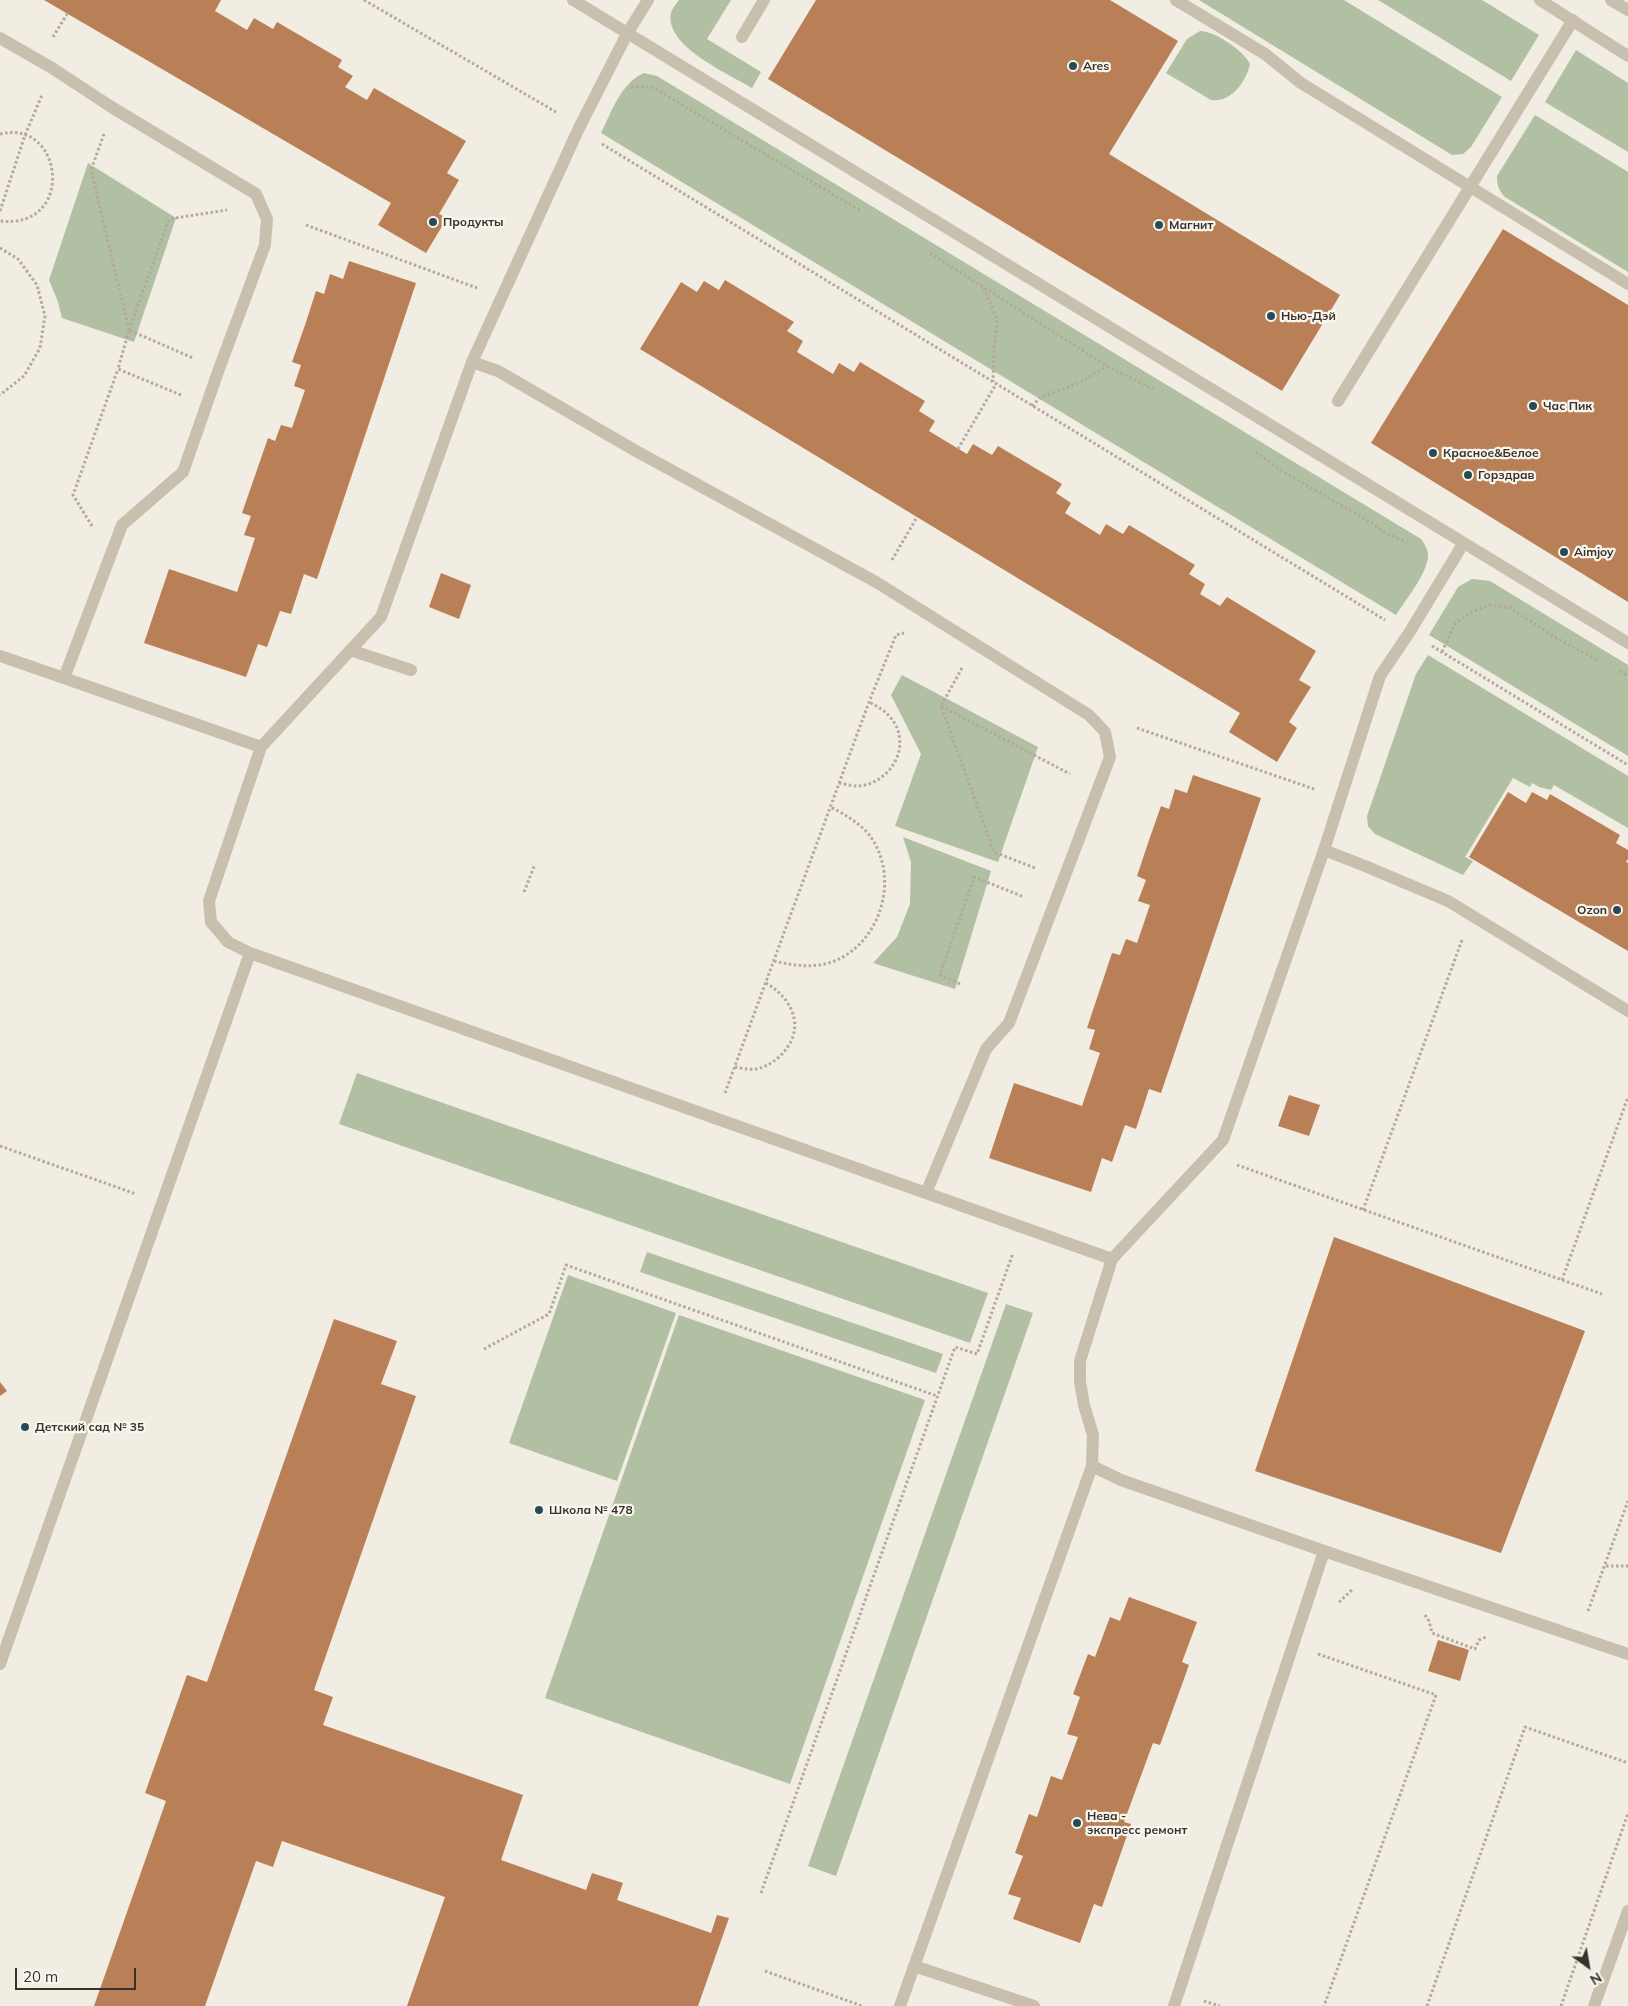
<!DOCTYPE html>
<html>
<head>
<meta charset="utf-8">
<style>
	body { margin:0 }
	#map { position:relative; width:1628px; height:2006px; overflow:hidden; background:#f1ede2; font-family:Mulish,sans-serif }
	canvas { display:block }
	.north { position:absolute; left:1563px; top:1941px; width:50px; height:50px; -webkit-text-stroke:4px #f9f6ee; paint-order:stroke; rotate:148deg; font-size:14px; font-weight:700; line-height:20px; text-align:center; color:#38322c }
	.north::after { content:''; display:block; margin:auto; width:18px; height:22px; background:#38322c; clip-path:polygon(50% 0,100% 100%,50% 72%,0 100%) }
	.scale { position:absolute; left:15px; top:1968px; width:121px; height:22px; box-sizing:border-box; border:2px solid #38322c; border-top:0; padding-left:6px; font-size:15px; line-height:18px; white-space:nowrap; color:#38322c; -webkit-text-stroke:4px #f9f6ee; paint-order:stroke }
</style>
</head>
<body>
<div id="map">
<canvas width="1628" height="2006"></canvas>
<div class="north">N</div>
<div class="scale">20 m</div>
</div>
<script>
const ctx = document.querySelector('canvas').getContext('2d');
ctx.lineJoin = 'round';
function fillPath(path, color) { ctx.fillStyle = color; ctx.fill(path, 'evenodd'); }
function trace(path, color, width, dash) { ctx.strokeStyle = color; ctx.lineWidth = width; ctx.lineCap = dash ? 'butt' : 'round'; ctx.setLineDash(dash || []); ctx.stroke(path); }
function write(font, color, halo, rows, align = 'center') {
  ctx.font = font + ' Mulish,sans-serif'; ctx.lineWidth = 4.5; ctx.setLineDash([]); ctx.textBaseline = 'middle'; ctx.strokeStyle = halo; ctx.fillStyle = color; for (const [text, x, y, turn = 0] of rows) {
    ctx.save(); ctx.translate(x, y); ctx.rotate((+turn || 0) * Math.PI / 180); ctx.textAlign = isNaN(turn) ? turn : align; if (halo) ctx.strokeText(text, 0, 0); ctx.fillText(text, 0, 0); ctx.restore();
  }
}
const green = new Path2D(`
	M679 0H731L707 39 761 72 752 88C729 74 664 46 671 13 672 9 676 4 679 0Z
	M1199 0H1344L1502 97 1471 147 1463 154 1452 155Z
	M1378 0H1482L1539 35 1511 81Z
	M1200 31C1215 31 1244 51 1250 64 1246 82 1231 103 1211 100L1166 73 1187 39Z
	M1576 50 1628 83V152L1545 102Z
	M644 73 657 76 1421 539C1424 543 1427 548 1428 553 1430 570 1405 601 1396 615L601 133C612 111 621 83 644 73Z
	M1535 115 1628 172V272L1505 197C1499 191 1497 185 1497 176Z
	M88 163 176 218 134 342 62 318 58 302 49 280Z
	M1472 579 1490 581 1628 665V756L1429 635 1458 587Z
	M1428 655 1628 776V828L1554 785 1551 790 1539 787 1532 783 1530 787 1513 778 1465 857 1473 861 1463 875 1375 834 1368 826 1367 816 1416 674Z
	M902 675 1038 747 998 862 895 826 921 754 891 695Z
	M903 837 991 871 955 989 873 963 897 937 910 904 911 862Z
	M357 1073 988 1293 970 1343 339 1124Z
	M647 1252 943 1354 936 1373 640 1272Z
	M568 1275 676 1313 617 1481 509 1443Z
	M1006 1304 1033 1313 836 1876 808 1866Z
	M679 1315 925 1400 790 1784 545 1698Z`);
const building = new Path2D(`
	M44 0H221L215 11 247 30 254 18 273 29 277 22 342 60 338 67 353 76 345 87 367 100 374 88 466 141 447 173 459 180 439 214 447 218 426 253 378 225 391 203Z
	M816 0H1110L1178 41 1109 154 1340 295 1282 391 768 79Z
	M1503 229 1628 305V602L1371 443Z
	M349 261 416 283 317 579 304 574 291 614 280 611 267 647 258 644 246 677 144 643 169 569 237 592 255 538 244 535 251 516 242 513 268 438 275 441 281 425 292 428 305 390 294 386 301 365 292 362 305 325 316 291 324 294 330 274 343 279Z
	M725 280 794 322 787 331 803 341 797 352 833 374 839 363 854 372 860 362 925 401 919 411 935 421 929 431 967 454 973 444 992 455 998 446 1062 484 1056 493 1071 503 1065 513 1100 535 1106 524 1123 534 1129 525 1195 565 1189 574 1205 584 1200 594 1220 606 1227 597 1316 651 1299 680 1311 687 1289 722 1297 728 1277 762 1229 732 1240 713 640 349 681 282 697 292 704 281 719 290Z
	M441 573 471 585 459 619 429 607Z
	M1193 775 1261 798 1161 1093 1149 1089 1136 1129 1125 1125 1112 1162 1102 1158 1091 1192 989 1158 1014 1083 1082 1106 1100 1053 1089 1049 1095 1030 1087 1028 1112 953 1120 955 1126 939 1137 943 1150 905 1138 901 1146 880 1137 876 1148 843 1161 806 1169 809 1175 789 1187 793Z
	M1508 792 1526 803 1532 792 1547 800 1550 794 1620 835 1616 843 1628 850V859L1626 862 1628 863V951L1469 857Z
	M1289 1095 1320 1105 1309 1136 1278 1126Z
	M1334 1237 1585 1331 1501 1553 1255 1471Z
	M334 1319 397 1341 381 1384 416 1396 314 1690 333 1697 323 1725 523 1795 501 1860 586 1890 592 1873 623 1883 617 1900 711 1933 717 1915 729 1918 698 2006H407L445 1897 282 1841 273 1867 256 1861 205 2006H94L166 1801 145 1793 187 1675 207 1682Z
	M0 1382 7 1391 0 1396Z
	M1129 1597 1197 1622 1182 1662 1189 1665 1160 1745 1153 1743 1124 1822 1131 1824 1102 1907 1094 1904 1080 1943 1013 1919 1021 1898 1008 1894 1023 1856 1015 1853 1029 1814 1037 1817 1051 1776 1062 1780 1078 1737 1067 1734 1080 1697 1073 1694 1088 1654 1095 1657 1110 1617 1120 1621Z
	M1438 1640 1469 1650 1460 1681 1428 1671Z`);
const path = new Path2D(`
	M364 0 556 112
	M53 37 67 14
	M631 87H652L861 211
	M0 134C64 118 76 230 0 221
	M104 134 91 170 129 330
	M602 144 1385 620
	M0 211 25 135 42 95
	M306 225 477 288
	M0 248 18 259 37 285 45 316 40 348 24 376 0 395
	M930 253 1107 366 1155 390
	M984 288 997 319 994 349 993 382
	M129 330 169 219 227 210
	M181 395 118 369 129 330 193 358
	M1032 406 1041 397 1079 383 1107 366
	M958 449 996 384
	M1256 452 1282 471 1370 522 1384 532 1407 542
	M92 526 73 495 118 369
	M892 560 917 517
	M1432 646 1628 765
	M1442 652 1455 624 1469 613 1490 605 1510 608 1558 639 1599 661
	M962 668 941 706 994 852 1035 868
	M1620 671 1628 676
	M941 706 1070 774
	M1137 728 1314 789
	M839 783C845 784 852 786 858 786 888 784 910 751 895 724 889 713 879 707 869 702
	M524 892 535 864
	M774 961C795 966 816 969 837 960 885 938 901 869 865 830 854 820 843 813 830 807
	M960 984 940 975 974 877 1024 897
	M735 1067C741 1068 749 1070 755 1069 764 1068 772 1063 779 1057 806 1032 796 1001 766 983
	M725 1093 869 702 896 635 904 633
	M0 1146 136 1194
	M1237 1165 1602 1294
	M1363 1210 1462 940
	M1562 1280 1628 1097
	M484 1349 549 1314 566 1265 937 1396
	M1606 1566H1628
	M1339 1602 1353 1589
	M1588 1611 1628 1501
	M1425 1615 1429 1621 1432 1633 1475 1649 1479 1640 1486 1637
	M1318 1654 1436 1695 1324 2006
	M761 1893 955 1347 977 1354 1013 1253
	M765 1971 862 2006
	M1204 2001 1220 2006
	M1427 2006 1525 1727 1628 1763
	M1561 2006 1628 1813`);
const lane = new Path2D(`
	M573 0 1628 643
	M648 0 628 32 579 128 472 362 498 371 636 451 876 582 1089 715 1105 732 1110 757 1009 1023 986 1049 926 1193 1112 1259
	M1176 0 1265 54 1301 83 1628 284
	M742 37 764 0
	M0 38 52 68 113 108 256 194 267 219 265 245 219 369 183 472 122 525 64 678 261 747 381 617 472 362
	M1338 401 1573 20
	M1463 544 1409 633 1380 676 1324 850 1365 866 1448 901 1628 1011
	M350 650 411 670
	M0 656 64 678
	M261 747 209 901 211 922 228 942 250 953 926 1193
	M1092 1466 1121 1480 1324 1551 1628 1654
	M0 1664 250 953
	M914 1966 1034 2006
	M900 2006 1092 1466 1093 1435 1084 1405 1080 1382V1361L1112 1259 1223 1140 1324 850
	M1174 2006 1324 1551
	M1594 2006 1628 1911`);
const street = new Path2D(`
	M1540 0 1628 56
	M1611 0 1628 10`);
const markers = [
	[1073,66,5,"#264a56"],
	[433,222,5,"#264a56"],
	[1159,225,5,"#264a56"],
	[1271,316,5,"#264a56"],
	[1533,406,5,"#264a56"],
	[1433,453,5,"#264a56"],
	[1468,475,5,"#264a56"],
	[1564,552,5,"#264a56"],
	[1617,910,5,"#264a56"],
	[25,1427,5,"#264a56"],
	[539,1510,5,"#264a56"],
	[1077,1823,5,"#264a56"]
];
const poiNames = [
	["Ares",1083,66],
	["Продукты",443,222],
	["Магнит",1169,225],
	["Нью-Дэй",1281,316],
	["Час Пик",1543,406],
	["Красное&Белое",1443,453],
	["Горздрав",1478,475],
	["Aimjoy",1574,552],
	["Ozon",1607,910,"right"],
	["Детский сад № 35",35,1427],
	["Школа № 478",549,1510],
	["Нева -",1087,1816],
	["экспресс ремонт",1087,1830]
];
fillPath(green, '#b1bfa3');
fillPath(building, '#b98058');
trace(path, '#b4a999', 3, [2.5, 2.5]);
trace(lane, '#c9bfaf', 12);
trace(street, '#c9bfaf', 12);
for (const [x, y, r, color] of markers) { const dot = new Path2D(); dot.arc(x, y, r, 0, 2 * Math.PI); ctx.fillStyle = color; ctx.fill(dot); trace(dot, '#f9f6ee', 2); }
write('bold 12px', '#38322c', '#f9f6ee', poiNames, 'left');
</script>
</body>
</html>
